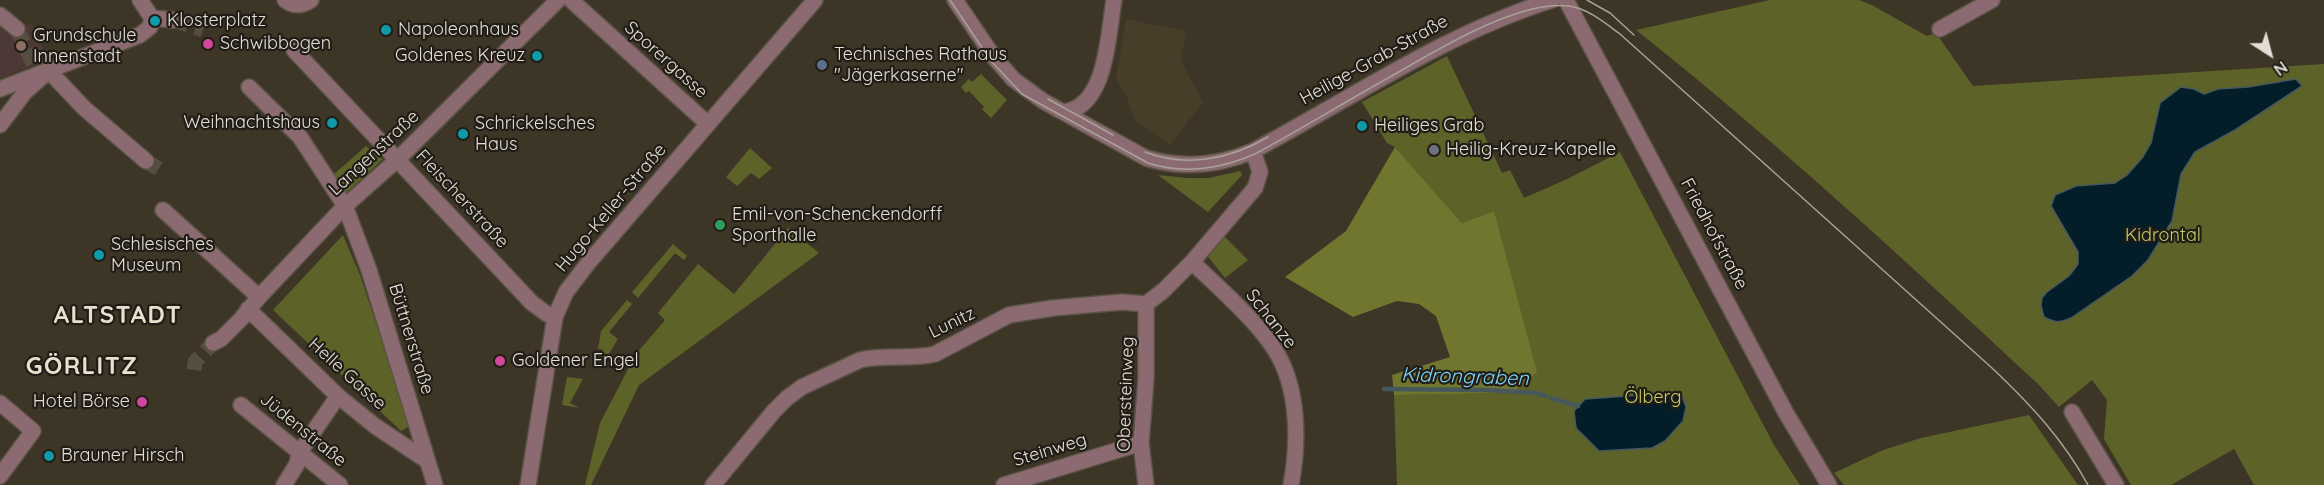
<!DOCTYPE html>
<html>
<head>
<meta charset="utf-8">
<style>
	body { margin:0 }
	#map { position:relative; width:2324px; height:485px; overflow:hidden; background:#3d3526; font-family:Quicksand,sans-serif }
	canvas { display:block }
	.north { position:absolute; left:2240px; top:24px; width:60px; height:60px; -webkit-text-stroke:4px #211d16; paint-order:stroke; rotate:144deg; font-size:16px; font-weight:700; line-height:24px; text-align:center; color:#e3ded5 }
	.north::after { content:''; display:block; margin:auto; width:21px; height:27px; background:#e3ded5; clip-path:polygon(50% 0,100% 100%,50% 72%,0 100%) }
</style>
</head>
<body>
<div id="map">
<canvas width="2324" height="485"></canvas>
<div class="north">N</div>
</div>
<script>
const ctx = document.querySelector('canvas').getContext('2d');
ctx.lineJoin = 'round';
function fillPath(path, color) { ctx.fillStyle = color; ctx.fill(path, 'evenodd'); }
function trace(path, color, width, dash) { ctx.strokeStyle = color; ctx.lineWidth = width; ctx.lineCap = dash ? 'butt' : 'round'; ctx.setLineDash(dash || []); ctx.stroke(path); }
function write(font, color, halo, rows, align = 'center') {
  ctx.font = font + ' Quicksand,sans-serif'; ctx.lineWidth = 4.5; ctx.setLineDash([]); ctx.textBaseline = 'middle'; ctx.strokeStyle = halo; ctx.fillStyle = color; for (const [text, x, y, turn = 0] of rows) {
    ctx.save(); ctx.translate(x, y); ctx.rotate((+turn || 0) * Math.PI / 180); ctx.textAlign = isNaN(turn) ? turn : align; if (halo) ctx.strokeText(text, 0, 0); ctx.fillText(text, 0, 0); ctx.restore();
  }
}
const built = new Path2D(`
	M1126 19 1186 31 1181 61 1203 102 1170 145 1135 120 1127 98 1116 78Z`);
const education = new Path2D(`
	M32 23 48 60 0 78V25L10 32Z`);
const green = new Path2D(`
	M1770 0H1859L1872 5 1927 36 1936 33 1973 86 2324 64V485H2254L2234 449 2171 485H2131L2104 439 2107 400 2092 380 2059 407 2039 385C1908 263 1776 141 1636 30Z
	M1447 56 1502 173 1510 170 1524 198 1567 179 1620 152 1774 445 1800 485H1397L1394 395 1512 393 1494 211 1462 223 1395 147 1387 143 1362 102Z
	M981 74 1007 100 991 118 982 109 984 107 969 91 966 93 961 87 969 79 972 82Z
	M366 146 383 159 346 193 334 174Z
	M750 148 772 168 759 179 751 173 737 186 726 177Z
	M1240 171 1242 175 1208 212 1158 175 1187 178H1209Z
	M788 228 819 253 639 385 591 485H585L600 423 636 354 665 320 658 313 698 264 734 294Z
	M343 235 360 275 410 426 401 431 273 310Z
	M1223 235 1248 260 1225 278 1206 254Z
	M673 244 687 256 684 260 675 253 638 298 632 292Z
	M627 300 632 304 609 332 618 339 600 368H595L597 355H601L602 349H598L601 331Z
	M567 377 583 379 570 403 579 408 562 405Z
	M2029 415 2078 485H1844L1834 473 1883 450 1921 438Z`);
const forest = new Path2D(`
	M1395 147 1462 223 1494 211 1537 372 1512 393 1394 395 1392 375 1450 357 1436 316 1419 304 1397 301 1353 317 1285 277 1346 231Z`);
const water = new Path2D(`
	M2296 79 2302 86 2235 130 2195 152 2181 174 2172 221 2148 260 2132 276 2071 318C2060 323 2055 323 2044 317L2041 306 2042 298 2047 292 2069 276 2078 264V252L2051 206 2055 195 2076 186 2115 183 2127 175 2143 157 2151 143 2160 103 2181 87 2194 89 2204 94 2218 89 2248 87Z
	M1655 394H1681L1686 407 1683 421 1665 441 1652 448 1599 451 1576 428 1574 411 1585 399Z`);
const stream = new Path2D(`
	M1384 389 1488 390 1536 393 1546 396
	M1551 398 1578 406`);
const minorTunnel = new Path2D(`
	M174 20 203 30
	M17 29 34 65
	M146 161 162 171
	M194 370 195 362 213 343`);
const minor = new Path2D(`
	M140 0 152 18
	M285 0C294 7 302 6 311 0
	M571 0 708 124
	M955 0 993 56 1013 79 1043 101 1146 158C1183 169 1218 166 1253 151 1354 97 1442 35 1552 0
	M1566 0 1786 413 1829 485
	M0 15 17 29
	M152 18 174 20
	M1940 29 1992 0
	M294 50 532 303 547 314 555 317
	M48 70 84 108 146 161
	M249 87 300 137 345 206 369 270 435 485
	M0 89 140 35 150 27 152 18
	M1063 112C1107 108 1108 34 1114 0
	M0 125 25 92 43 76
	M163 210 259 297
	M1192 262C1218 287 1256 320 1275 350 1299 388 1299 442 1291 485
	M248 309 338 396 375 426 426 460
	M213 343 221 339 241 319 259 297 345 206 398 159 558 0
	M0 403 33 431 0 476
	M241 405 340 485
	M2072 412 2116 485
	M284 485 297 464 299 453 338 396
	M528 485 555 317 566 292 589 262 815 0
	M713 485 774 411 787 398 802 387 860 360C885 354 910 360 935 354L1009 315 1053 308 1122 302 1146 304 1163 291 1192 262 1255 188 1260 172 1253 151
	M1004 485 1141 443
	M1146 485 1141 443 1146 379V304`);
const tram = new Path2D(`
	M950 0 991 61 1022 94 1148 163C1185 175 1220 169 1255 154 1303 128 1350 99 1397 73 1440 48 1519 0 1569 6 1589 9 1605 23 1620 34L1992 368C2030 404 2063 439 2088 485
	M1587 0 1610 13 1634 35
	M1048 99 1113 135
	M1145 152C1186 168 1231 159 1268 137`);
const markers = [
	[155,21,6,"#0f9aa8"],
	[386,30,6,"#0f9aa8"],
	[208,44,6,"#d1479c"],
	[21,46,6,"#8d6e63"],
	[537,56,6,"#0f9aa8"],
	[822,65,6,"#5c6f8a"],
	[332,123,6,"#0f9aa8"],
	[1362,126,6,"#0f9aa8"],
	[463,134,6,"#0f9aa8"],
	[1434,150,6,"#6b7280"],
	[720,225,6,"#2e9e5b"],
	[99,255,6,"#0f9aa8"],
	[500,361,6,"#d1479c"],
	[142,402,6,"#d1479c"],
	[49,456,6,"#0f9aa8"]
];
const poiNames = [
	["Klosterplatz",167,21],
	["Napoleonhaus",398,30],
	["Grundschule",33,36],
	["Innenstadt",33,57],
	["Schwibbogen",220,44],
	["Technisches Rathaus",834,55],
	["\"Jägerkaserne\"",834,76],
	["Goldenes Kreuz",525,56,"right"],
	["Weihnachtshaus",320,123,"right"],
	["Schrickelsches",475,124],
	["Haus",475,145],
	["Heiliges Grab",1374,126],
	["Heilig-Kreuz-Kapelle",1446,150],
	["Emil-von-Schenckendorff",732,215],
	["Sporthalle",732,236],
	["Schlesisches",111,245],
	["Museum",111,266],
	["Goldener Engel",512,361],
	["Hotel Börse",130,402,"right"],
	["Brauner Hirsch",61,456]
];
const streetNames = [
	["Sporergasse",666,60,42],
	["Heilige-Grab-Straße",1374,60,-29],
	["Langenstraße",374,153,-43],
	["Fleischerstraße",462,199,47],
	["Hugo-Keller-Straße",611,208,-50],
	["Friedhofstraße",1714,234,62],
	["Schanze",1271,319,52],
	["Lunitz",952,323,-26],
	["Büttnerstraße",411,339,73],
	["Helle Gasse",347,374,42],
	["Obersteinweg",1126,394,-88],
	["Jüdenstraße",303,430,39],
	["Steinweg",1050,450,-17]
];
const parkNames = [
	["Kidrontal",2163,236],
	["Ölberg",1653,398]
];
const waterNames = [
	["Kidrongraben",1465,377,2]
];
const districtNames = [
	["ALTSTADT",118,316],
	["GÖRLITZ",82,367]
];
fillPath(built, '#483d29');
fillPath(education, '#4c3834');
fillPath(green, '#5d6228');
fillPath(forest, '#71762f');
fillPath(water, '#041e29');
trace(water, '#47585d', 1.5);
trace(stream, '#47585d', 4.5);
trace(minorTunnel, '#564e40', 15, [15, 8]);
trace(minor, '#5b5346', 18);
trace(minor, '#8b6b71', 15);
trace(tram, '#a8a297', 1.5);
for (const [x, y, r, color] of markers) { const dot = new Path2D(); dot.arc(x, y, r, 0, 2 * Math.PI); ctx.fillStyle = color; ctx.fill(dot); trace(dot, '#211d16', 2); }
write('18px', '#e3ded5', '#211d16', poiNames, 'left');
write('18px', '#e3ded5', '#211d16', streetNames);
write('18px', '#c4cc68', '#211d16', parkNames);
write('italic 20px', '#7bd5f9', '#211d16', waterNames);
ctx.letterSpacing = '1.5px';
write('bold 24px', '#e9dfcd', '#211d16', districtNames);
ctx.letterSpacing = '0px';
</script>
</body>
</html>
